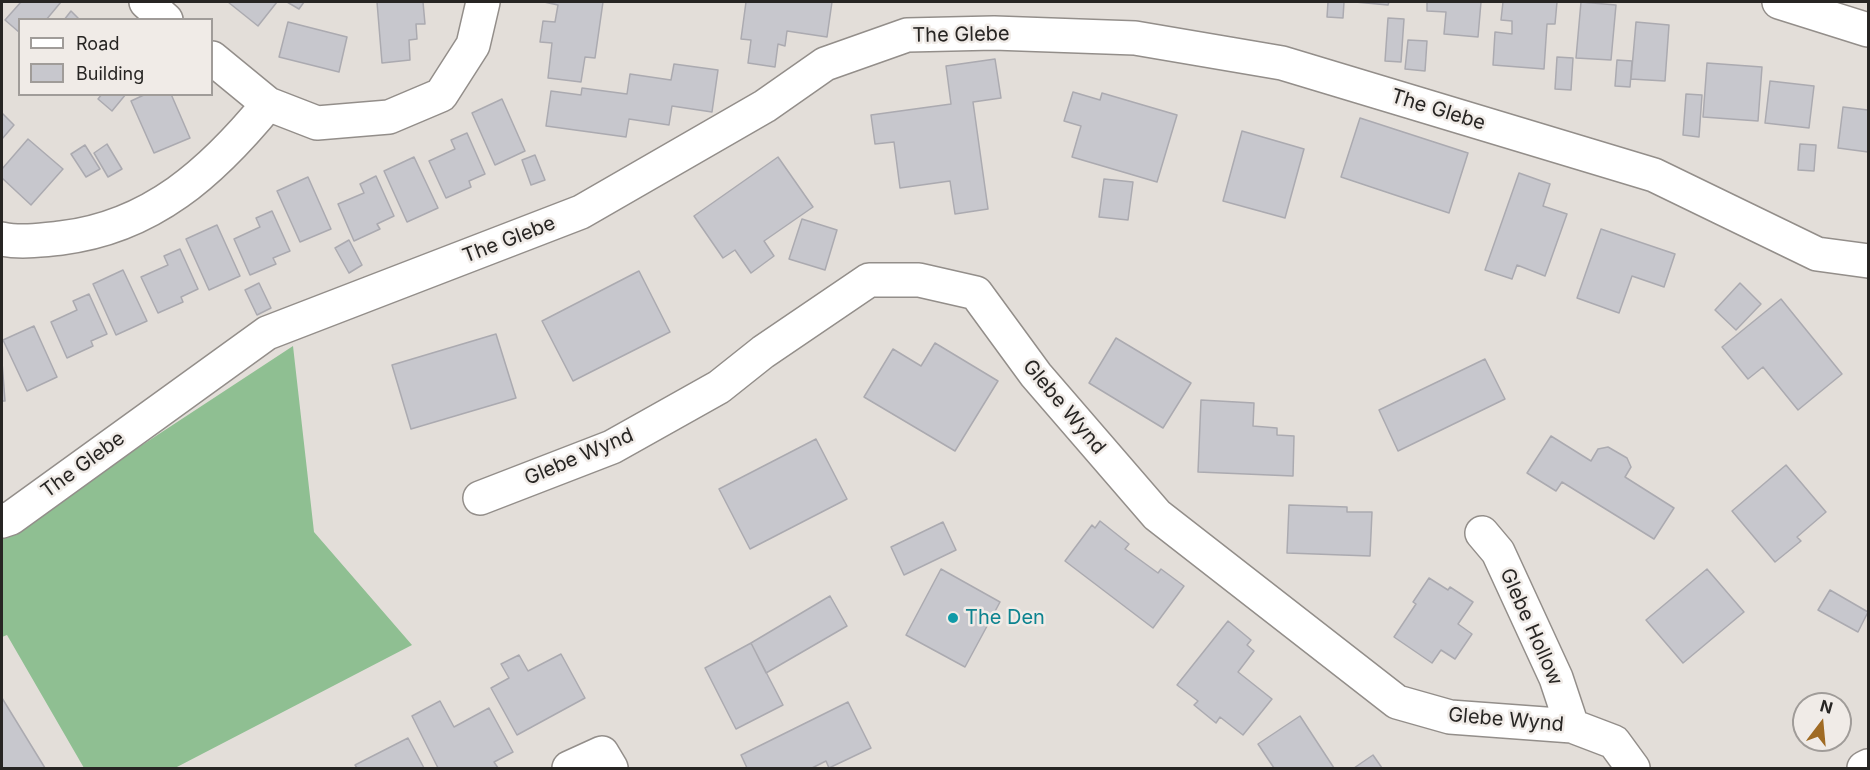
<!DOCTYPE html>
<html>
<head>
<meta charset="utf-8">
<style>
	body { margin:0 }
	#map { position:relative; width:1870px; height:770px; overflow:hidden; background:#e3ded9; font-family:Inter,sans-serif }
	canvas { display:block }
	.frame { position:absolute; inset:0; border:3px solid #272523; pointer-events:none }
	.legend { position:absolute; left:18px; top:18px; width:195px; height:78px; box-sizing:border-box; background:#f0ebe7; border:2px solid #a09c99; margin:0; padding:8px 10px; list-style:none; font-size:18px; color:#272523 }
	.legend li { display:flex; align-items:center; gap:12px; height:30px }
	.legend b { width:30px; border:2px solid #a09c99 }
	.north { position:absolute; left:1792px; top:692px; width:60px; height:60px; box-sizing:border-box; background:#f0ebe7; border:2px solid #a09c99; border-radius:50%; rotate:16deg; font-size:16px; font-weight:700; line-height:24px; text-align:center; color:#272523 }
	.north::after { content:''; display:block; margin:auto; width:21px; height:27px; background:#a06b24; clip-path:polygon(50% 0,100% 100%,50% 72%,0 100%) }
</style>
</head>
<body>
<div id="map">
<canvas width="1870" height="770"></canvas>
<div class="frame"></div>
<ul class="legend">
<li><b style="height:8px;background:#fff"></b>Road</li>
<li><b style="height:16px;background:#c7c7cd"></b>Building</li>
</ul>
<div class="north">N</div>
</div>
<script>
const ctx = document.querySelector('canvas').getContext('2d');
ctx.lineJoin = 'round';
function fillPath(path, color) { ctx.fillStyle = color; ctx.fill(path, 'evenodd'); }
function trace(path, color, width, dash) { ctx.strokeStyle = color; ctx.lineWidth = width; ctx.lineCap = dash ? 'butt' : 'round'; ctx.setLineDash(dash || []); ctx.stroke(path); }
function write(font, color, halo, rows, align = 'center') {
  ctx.font = font + ' Inter,sans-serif'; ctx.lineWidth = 5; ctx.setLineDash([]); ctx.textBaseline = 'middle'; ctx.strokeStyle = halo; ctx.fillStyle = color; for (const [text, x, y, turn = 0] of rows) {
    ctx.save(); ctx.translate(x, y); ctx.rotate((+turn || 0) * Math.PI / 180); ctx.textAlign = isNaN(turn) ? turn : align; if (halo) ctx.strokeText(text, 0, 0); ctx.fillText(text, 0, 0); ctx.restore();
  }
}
const forest = new Path2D(`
	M293 346 314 532 412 645 175 768H84L7 635 2 637V537Z`);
const building = new Path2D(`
	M21 2H61L46 20H20V33L5 20Z
	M228 2H277L258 26Z
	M287 2H304L299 9Z
	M377 2H423L425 24H416L417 39 409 40 410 60 382 63Z
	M544 2H603L595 58 585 57 581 82 548 78 552 43 540 42 543 21 555 22 558 5Z
	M746 2H832L827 37 787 31 785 46 778 44 775 67 748 63 751 40 741 39Z
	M1328 2H1344L1343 18 1327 17Z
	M1355 2H1389L1388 5Z
	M1427 2H1481L1478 37 1444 34 1446 12 1427 11Z
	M1503 2H1557L1555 24H1547L1544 69 1493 65 1495 32 1512 34V21L1501 20Z
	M1581 2 1616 5 1611 60 1576 58Z
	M71 11 80 20H64Z
	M1388 18 1404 19 1401 62 1385 61Z
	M288 22 347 37 339 72 279 57Z
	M1636 22 1669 25 1665 81 1631 79Z
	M1408 40 1427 41 1425 71 1405 69Z
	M1557 57 1573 58 1571 90 1555 89Z
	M995 59 1001 98 973 102 988 209 955 214 950 181 900 188 894 142 875 144 871 115 951 104 946 66Z
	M1617 60 1632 61 1630 87 1615 86Z
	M1707 63 1762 67 1758 121 1703 117Z
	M674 64 718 70 712 112 672 106 669 125 629 119 626 137 546 126 551 91 581 95 582 88 627 94 630 74 671 80Z
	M1770 81 1814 86 1809 128 1765 123Z
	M1073 92 1100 100 1102 93 1177 115 1157 182 1072 157 1081 126 1064 121Z
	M102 94H126L112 111 98 99Z
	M146 94H171L190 138 154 153 131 101Z
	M1686 94 1702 95 1699 137 1683 135Z
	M502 99 525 151 495 165 472 113Z
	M1843 107 1868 110V152L1838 148Z
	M2 113 14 125 2 139Z
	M1360 118 1468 153 1449 213 1341 177Z
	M1242 131 1304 149 1285 218 1223 201Z
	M467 133 485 174 469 181 471 187 446 198 429 161 455 149 451 140Z
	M28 139 63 169 31 205 2 178V169Z
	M107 144 122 169 108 177 94 153Z
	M1800 144 1816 145 1814 171 1798 170Z
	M85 145 100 169 86 177 71 154Z
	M535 155 545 180 531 185 522 160Z
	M414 157 438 208 407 222 384 171Z
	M778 157 813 207 764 241 774 256 751 273 735 250 723 258 694 216Z
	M1519 173 1550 184 1543 206 1567 214 1545 276 1517 265 1512 279 1485 270Z
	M376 176 394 216 377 224 380 229 354 241 338 204 364 193 360 184Z
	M308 177 331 229 300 242 277 191Z
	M1104 179 1133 182 1128 220 1099 217Z
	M272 211 290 251 273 258 276 264 250 275 234 239 260 227 256 218Z
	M802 219 837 230 825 270 789 259Z
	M217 225 240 276 209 290 186 239Z
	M1601 229 1675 254 1664 287 1632 276 1619 313 1577 298Z
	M349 240 362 265 349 273 335 248Z
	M180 249 198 289 181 297 183 302 158 313 141 277 168 265 164 256Z
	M123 270 147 321 116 335 93 284Z
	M639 271 670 332 573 381 542 321Z
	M259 283 271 308 257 315 245 290Z
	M1740 283 1761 304 1736 330 1715 310Z
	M89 294 107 334 91 341 93 346 67 358 51 322 77 310 73 301Z
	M1781 299 1842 374 1798 410 1763 367 1748 379 1722 347Z
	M34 326 57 377 27 391 3 340Z
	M496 334 516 398 411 429 392 365Z
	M1116 338 1191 383 1163 428 1089 383Z
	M935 343 998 381 955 451 864 397 893 349 921 366Z
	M1485 359 1505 399 1398 451 1379 410Z
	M2 362 5 401H2Z
	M1201 400 1254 403 1253 426 1277 428V435L1294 436 1293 476 1198 472Z
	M1551 436 1591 461 1598 449 1608 447 1627 458 1631 467 1625 477 1674 508 1654 539 1562 482 1556 491 1527 473Z
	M816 439 847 499 750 549 719 489Z
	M1786 465 1826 512 1797 537 1801 541 1775 562 1732 511Z
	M1289 505 1347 507V512H1372L1370 556 1287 553Z
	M1100 521 1129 544 1125 549 1158 573 1161 569 1184 586 1153 628 1065 561 1092 525 1095 528Z
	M943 522 956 550 904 575 891 547Z
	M941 569 1000 602 965 667 906 635Z
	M1707 569 1744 612 1683 663 1646 620Z
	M1429 578 1448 590 1450 587 1473 602 1458 624 1472 634 1455 659 1441 650 1432 663 1394 637 1416 604 1413 602Z
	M1830 590 1868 612 1858 632 1818 610Z
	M830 596 847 626 766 673 751 643Z
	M1228 621 1251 640 1247 645 1254 651 1238 672 1272 699 1243 735 1220 717 1216 723 1194 705 1198 701 1177 685Z
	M751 643 783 705 736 729 705 668Z
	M561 654 585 698 517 735 491 688 509 678 501 664 519 655 528 671Z
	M2 698 45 768H2Z
	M440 701 454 727 489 708 513 752 494 762 498 768H438L412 716Z
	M848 702 871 748 829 768 826 761 812 768H747L741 755Z
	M1300 716 1334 768H1274L1258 744Z
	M408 738 424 768H357L355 765Z
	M1373 755 1382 768H1354Z`);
const minor = new Path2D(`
	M146 2 166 20
	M1779 2 1868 30
	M212 58 268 104 317 123 389 117 441 95 473 45 483 2
	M2 239C20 243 42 240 61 238 152 227 212 172 268 104
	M480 498 612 447 719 387 763 352 869 280H919L976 293 1036 375 1157 515 1397 702 1450 717 1572 726 1614 742 1633 768
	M2 521 11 518 267 333 581 212 765 106 825 64 907 35 994 33 1135 38 1282 63 1654 175 1817 254 1868 261
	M1482 533 1498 552 1556 678 1572 726
	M569 768 602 753 611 768
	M1864 768 1868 766`);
const markers = [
	[953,618,6,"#0f9aa8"]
];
const streetNames = [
	["The Glebe",961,35,-1],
	["The Glebe",1438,110,17],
	["The Glebe",509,240,-21],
	["Glebe Wynd",1064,407,50],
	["Glebe Wynd",579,457,-23],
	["The Glebe",83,465,-36],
	["Glebe Hollow",1531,627,66],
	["Glebe Wynd",1506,720,5]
];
const cultureNames = [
	["The Den",965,618]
];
fillPath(forest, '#8fbf92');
fillPath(building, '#c7c7cd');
trace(building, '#abaab0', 1.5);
trace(minor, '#938e8a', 36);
trace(minor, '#fff', 33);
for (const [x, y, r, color] of markers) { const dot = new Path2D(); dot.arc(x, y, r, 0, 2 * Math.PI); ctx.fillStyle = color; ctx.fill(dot); trace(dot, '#f0ebe7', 2); }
write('20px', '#272523', '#f0ebe7', streetNames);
write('20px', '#0d838f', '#f0ebe7', cultureNames, 'left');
</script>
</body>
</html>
